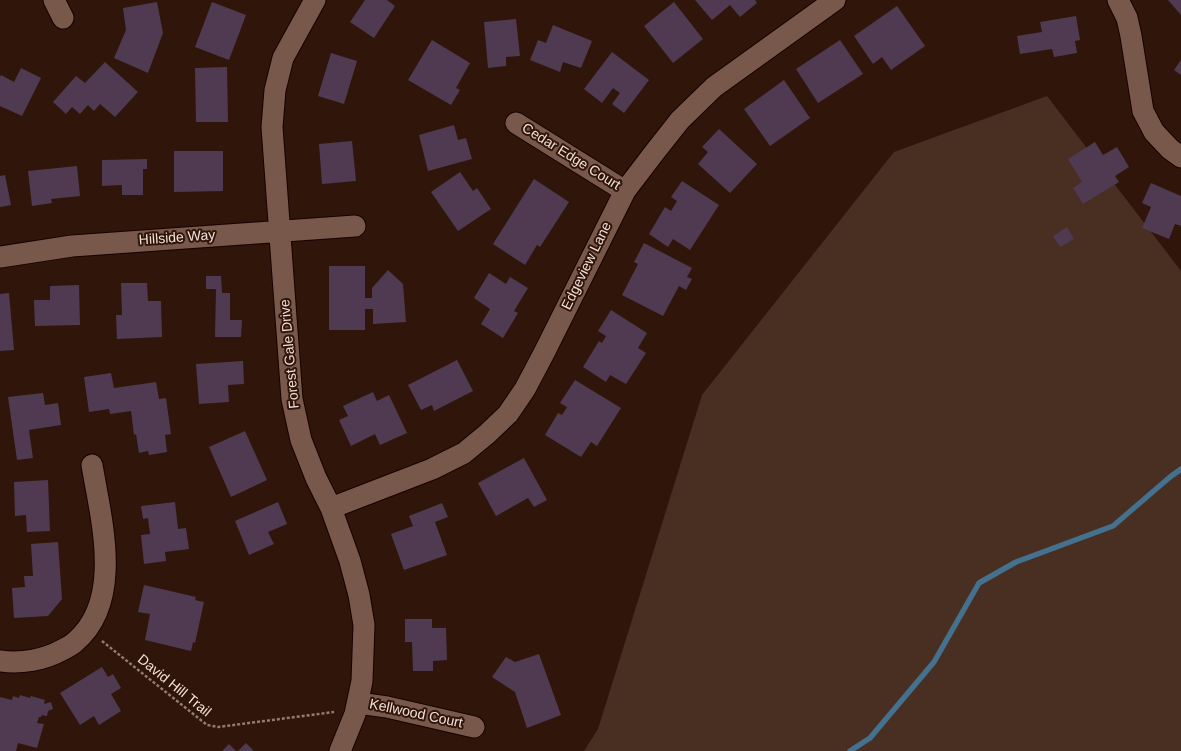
<!DOCTYPE html>
<html>
<head>
<meta charset="utf-8">
<style>
	body { margin:0 }
	canvas { display:block; background:#2f150a }
</style>
</head>
<body>
<canvas width="1181" height="751"></canvas>
<script>
const ctx = document.querySelector('canvas').getContext('2d');
ctx.lineJoin = 'round';
function fillPath(path, color) { ctx.fillStyle = color; ctx.fill(path, 'evenodd'); }
function trace(path, color, width, dash) { ctx.strokeStyle = color; ctx.lineWidth = width; ctx.lineCap = dash ? 'butt' : 'round'; ctx.setLineDash(dash || []); ctx.stroke(path); }
function write(font, color, halo, rows, align = 'center') {
  ctx.font = font + ' Arial,sans-serif'; ctx.lineWidth = 4; ctx.setLineDash([]); ctx.textBaseline = 'middle'; ctx.strokeStyle = halo; ctx.fillStyle = color; for (const [text, x, y, turn = 0] of rows) {
    ctx.save(); ctx.translate(x, y); ctx.rotate((+turn || 0) * Math.PI / 180); ctx.textAlign = isNaN(turn) ? turn : align; if (halo) ctx.strokeText(text, 0, 0); ctx.fillText(text, 0, 0); ctx.restore();
  }
}
const green = new Path2D(`
	M1047 96 1181 271V751H584L598 729 702 395 894 152Z`);
const stream = new Path2D(`
	M850 751 870 738 934 662 979 583 1016 562 1113 526 1170 477 1181 469`);
const building = new Path2D(`
	M365 0H387L395 6 374 38 350 22Z
	M695 0H755L757 3 740 17 730 5 712 20Z
	M1168 0H1181V15Z
	M157 2 163 33 148 73 114 58 126 30 123 8Z
	M212 2 246 15 229 60 195 47Z
	M674 2 703 39 673 63 644 26Z
	M897 6 925 46 891 70 882 57 873 64 854 36Z
	M1076 16 1080 40 1075 41 1077 53 1054 57 1052 49 1020 54 1017 36 1042 32 1040 22Z
	M516 19 520 56 506 57V66L488 68 484 22Z
	M553 25 592 41 581 68 563 62 560 72 530 60 538 40 546 43Z
	M432 40 470 63 456 88 460 90 451 105 408 80Z
	M840 40 863 74 818 103 796 69Z
	M612 52 649 80 624 113 612 104 620 93 613 88 602 103 584 89Z
	M331 53 357 61 344 104 318 96Z
	M1181 60V75L1174 70Z
	M105 62 138 92 115 117 100 104 94 111 88 105 80 114 72 107 66 114 53 102 76 76 85 83Z
	M227 67 228 122H196L195 68Z
	M21 68 41 78 22 116 0 106V77L1 75 14 82Z
	M784 80 810 118 770 146 744 109Z
	M454 125 458 140 466 138 472 159 428 171 419 135Z
	M719 129 757 164 730 193 698 164 708 152 702 147Z
	M352 141 356 181 322 184 319 144Z
	M1095 142 1103 155 1117 147 1129 167 1115 176 1119 182 1083 204 1073 188 1082 182 1068 159Z
	M174 151H223V191L174 192Z
	M147 159V169H143V195H122V185L102 186V160Z
	M77 166 80 196 51 199 52 203 32 206 28 171Z
	M460 172 473 191 477 188 491 209 458 231 431 192Z
	M5 175 11 205 0 207V176Z
	M534 179 569 202 540 247 537 245 525 265 493 244Z
	M682 181 719 205 690 250 673 239 668 247 649 234 665 207 671 211 677 201 671 197Z
	M1151 183 1181 196V226L1175 224 1169 239 1142 228 1151 207 1142 203Z
	M1067 227 1074 239 1060 247 1053 236Z
	M644 243 692 268 687 277 692 279 686 290 679 286 663 316 622 295 638 264 634 262Z
	M329 266H365V298H372V288L388 270 403 284 406 322 373 324V309H365V330H329Z
	M489 273 506 284 510 277 528 288 514 311 518 313 503 338 481 324 490 309 474 298Z
	M206 276H221L222 293H230V320H242L241 337H215L216 289H206Z
	M121 283H147L148 301H161L162 337 117 339 116 315H122Z
	M79 285 80 325 35 326 34 300H50V286Z
	M9 293 14 350 0 351V294Z
	M611 310 647 333 638 348 646 353 626 384 610 375 606 382 583 367 599 341 602 343 606 336 598 331Z
	M457 360 473 391 434 411 432 405 421 410 408 385Z
	M243 361 244 384 228 385 229 402 199 404 196 364Z
	M111 373 114 388 156 382 159 399 166 398 171 434 165 435 167 452 149 455 148 451 139 453 136 434 134 435 131 411 110 414 109 409 89 412 84 377Z
	M575 380 621 408 597 446 591 442 581 457 545 435 558 413 562 415 567 407 560 403Z
	M373 392 377 401 389 395 407 433 380 445 375 434 351 446 339 420 348 416 343 406Z
	M43 393 45 405 58 403 61 425 29 430 33 458 17 460 8 397Z
	M245 431 267 480 231 497 209 447Z
	M524 458 547 500 534 507 528 498 496 516 478 483Z
	M48 480 50 531 27 532 26 515 15 516 14 482Z
	M175 502 178 529 186 528 189 549 165 552 166 561 144 564 141 535 150 534 148 518 143 519 141 506Z
	M278 502 287 524 268 532 274 544 249 555 235 521Z
	M442 503 448 517 435 522 447 555 404 570 391 534 413 526 409 516Z
	M58 542 62 599 48 616 14 618 12 588 25 587 24 576H33L31 544Z
	M144 585 196 597 195 600 204 602 195 643 193 642 191 651 145 640 150 614 138 612Z
	M405 619H432V628H446L447 660 433 661V671H413L412 642H405Z
	M539 654 561 715 527 728 515 692 492 677 506 657 515 662Z
	M102 667 108 677 113 674 121 688 111 694 121 711 99 725 94 716 80 725 60 693Z
	M20 695 30 698 31 696 45 700 44 704 51 702 53 709 48 711 47 716 42 715 41 717H39L37 723 44 724 37 748 18 743 16 751H0V697L12 700 13 696 19 698Z
	M246 743 254 751H238Z
	M229 744 236 751H222Z`);
const path = new Path2D(`
	M102 641 207 725 218 727 334 712`);
const street = new Path2D(`
	M54 0 63 18
	M315 0 283 58 275 90 272 127 292 399 301 440 316 478 331 508 350 561 359 595 364 625 362 681 355 714 340 751
	M1118 0 1127 18 1131 36 1143 111 1154 132 1170 149 1181 157
	M516 123 625 191
	M0 257 72 246 355 226
	M331 508 432 469 464 453 487 434 508 414 525 389 544 353 625 191 654 153 680 120 714 87 835 0
	M0 661C21 664 44 660 62 650 66 648 72 645 75 642 124 601 101 519 92 465
	M358 703 387 707 474 727`);
const streetNames = [
	["Cedar Edge Court",571,157,32],
	["Hillside Way",177,238,-4],
	["Edgeview Lane",587,266,-64],
	["Forest Gale Drive",290,354,-95],
	["David Hill Trail",174,686,39],
	["Kellwood Court",416,714,12]
];
fillPath(green, '#492e22');
trace(stream, '#44718e', 5.5);
fillPath(building, '#4f3a51');
trace(street, '#160200', 23);
trace(path, '#927c72', 2.5, [3, 2]);
trace(street, '#77584b', 21);
write('14px', '#f2dfd7', '#2f150a', streetNames);
</script>
</body>
</html>
